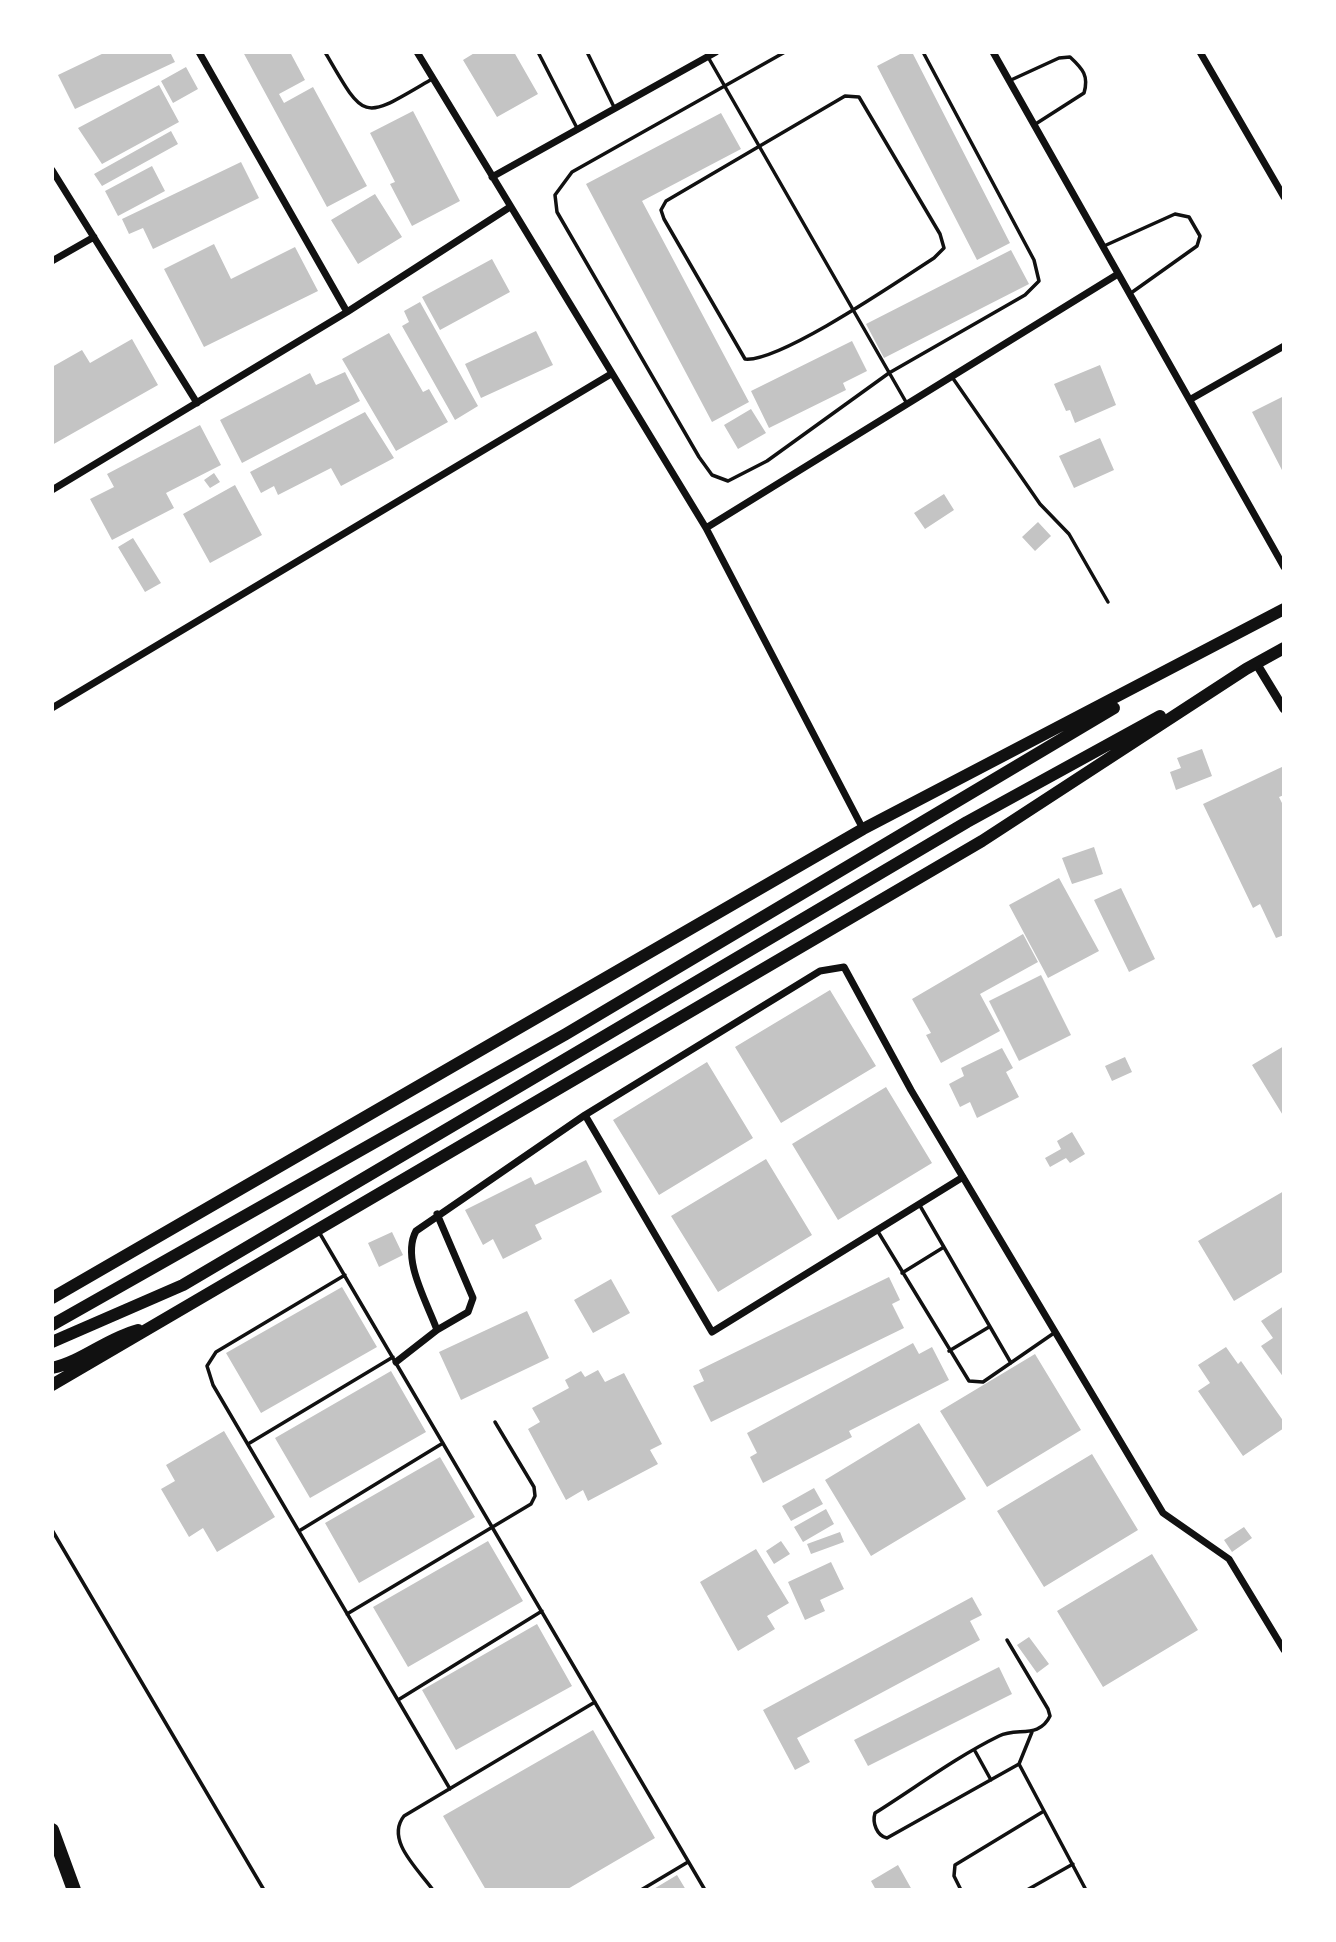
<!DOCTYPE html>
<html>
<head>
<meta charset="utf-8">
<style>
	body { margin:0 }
	#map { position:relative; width:1336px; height:1942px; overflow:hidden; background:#fff; font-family:Helvetica,sans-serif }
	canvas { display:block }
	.frame { position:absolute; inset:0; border:54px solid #fff; pointer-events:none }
</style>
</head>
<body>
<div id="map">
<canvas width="1336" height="1942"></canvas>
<div class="frame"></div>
</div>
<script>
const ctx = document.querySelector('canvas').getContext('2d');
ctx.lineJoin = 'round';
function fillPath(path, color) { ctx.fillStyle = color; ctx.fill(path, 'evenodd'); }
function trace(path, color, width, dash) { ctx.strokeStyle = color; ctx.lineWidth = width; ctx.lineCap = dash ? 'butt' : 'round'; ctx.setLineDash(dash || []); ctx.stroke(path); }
const building = new Path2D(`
	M106 52H170L175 62 75 109 58 75Z
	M243 52H290L305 80 279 94 284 103 313 87 367 186 327 207Z
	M476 52H514L538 94 497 117 463 60Z
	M904 52H912L1010 243 977 260 877 66Z
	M186 67 198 89 173 103 161 81Z
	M159 85 179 122 102 164 78 128Z
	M413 111 460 201 412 226 390 184 395 182 370 133Z
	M721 113 741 149 642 201 749 402 712 422 586 184Z
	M171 131 178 144 102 186 94 174Z
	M241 162 259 198 153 249 143 228 129 234 122 219Z
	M152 166 165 191 118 216 105 191Z
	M375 194 402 237 358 264 331 220Z
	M214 244 231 279 295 247 318 291 204 347 164 269Z
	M1011 250 1029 284 884 358 866 324Z
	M492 259 510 292 440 330 422 297Z
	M420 302 478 406 455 420 402 326 409 322 404 311Z
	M536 331 553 365 481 398 465 364Z
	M389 333 423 392 429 389 448 422 396 451 342 359Z
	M132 339 158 385 52 445V367L82 350 90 363Z
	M852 341 867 371 843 383 846 390 769 428 751 391Z
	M1100 365 1116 405 1075 423 1070 410 1066 411 1054 384Z
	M345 372 360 401 242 463 220 420 310 373 316 385Z
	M1284 396V474L1252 412Z
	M751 409 766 433 738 449 724 425Z
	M365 412 394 458 341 486 331 468 278 495 274 486 261 493 250 472Z
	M200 425 221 465 166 493 174 508 112 540 90 499 114 487 107 474Z
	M1100 438 1114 470 1074 488 1059 456Z
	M214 473 220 482 210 488 204 480Z
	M235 485 262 535 210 563 183 514Z
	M944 494 954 510 925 529 914 513Z
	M1038 522 1051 536 1035 551 1022 537Z
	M133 538 161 583 145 592 118 547Z
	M1202 749 1212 776 1176 790 1170 772 1181 768 1177 758Z
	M1284 766V795L1279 797 1284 807V935L1276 938 1260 904 1253 908 1203 804Z
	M1094 847 1103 874 1072 884 1062 858Z
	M1059 878 1099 951 1048 978 1009 905Z
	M1121 888 1155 959 1129 972 1094 900Z
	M1023 934 1038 962 980 994 1000 1031 941 1063 926 1035 931 1033 912 999Z
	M1041 975 1071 1035 1019 1061 989 1001Z
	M830 990 876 1066 781 1123 735 1047Z
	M1284 1046V1117L1252 1065Z
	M1002 1048 1013 1068 1006 1072 1019 1097 977 1118 970 1102 960 1107 949 1084 964 1076 961 1068Z
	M1125 1057 1132 1072 1112 1081 1105 1066Z
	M707 1062 753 1138 659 1195 613 1120Z
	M886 1087 932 1163 838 1220 792 1144Z
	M1072 1132 1085 1154 1070 1163 1066 1158 1050 1167 1045 1158 1061 1149 1057 1141Z
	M766 1159 812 1235 718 1292 671 1216Z
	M586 1160 602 1192 535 1225 542 1239 503 1259 493 1239 483 1245 465 1210 531 1177 535 1185Z
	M1284 1191V1271L1234 1301 1198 1241Z
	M392 1232 403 1255 379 1267 368 1243Z
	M889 1277 900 1300 892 1304 904 1328 711 1422 693 1386 704 1381 699 1370Z
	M611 1279 630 1313 593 1333 574 1300Z
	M342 1287 377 1347 261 1413 226 1353Z
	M1284 1306V1378L1261 1346 1273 1338 1261 1321Z
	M527 1311 549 1358 461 1400 439 1352Z
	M913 1343 919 1354 932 1347 949 1380 849 1431 852 1437 763 1483 750 1457 757 1453 747 1433Z
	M1226 1347 1238 1364 1241 1361 1284 1422V1428L1243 1456 1198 1391 1210 1383 1198 1365Z
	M1035 1354 1081 1430 987 1487 940 1411Z
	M598 1370 605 1382 624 1373 662 1444 650 1450 658 1464 588 1501 583 1490 566 1500 528 1429 540 1422 532 1408 569 1388 565 1380 581 1371 585 1377Z
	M391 1371 426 1432 310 1498 275 1438Z
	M919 1423 966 1499 871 1556 825 1480Z
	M224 1431 275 1517 217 1552 203 1528 189 1537 161 1489 175 1481 166 1465Z
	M1092 1454 1138 1530 1044 1587 997 1511Z
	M440 1457 475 1517 359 1583 325 1523Z
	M814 1488 823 1504 791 1521 782 1506Z
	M826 1509 834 1524 803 1542 794 1527Z
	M1244 1527 1252 1538 1232 1552 1224 1540Z
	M840 1532 844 1542 811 1554 807 1544Z
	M488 1541 523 1601 408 1667 373 1607Z
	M781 1541 790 1554 774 1564 766 1551Z
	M756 1549 789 1603 767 1616 775 1629 738 1651 700 1582Z
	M1152 1554 1198 1630 1103 1687 1057 1611Z
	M831 1562 844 1589 820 1600 825 1611 805 1620 788 1582Z
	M972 1597 982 1615 970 1621 980 1640 797 1738 810 1762 795 1770 763 1710Z
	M537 1624 572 1686 456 1750 422 1690Z
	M1029 1637 1049 1664 1037 1673 1017 1645Z
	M999 1667 1012 1694 868 1766 854 1740Z
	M593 1730 655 1838 566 1890H486L443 1816Z
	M898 1865 912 1890H876L871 1881Z
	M677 1875 686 1890H652Z`);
const service = new Path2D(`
	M325 52C366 123 362 120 432 79
	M538 52 577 128
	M587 52 614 107
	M785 52 572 172 555 195 557 212 699 457 712 475 728 481 767 461 889 373 1025 295 1039 281 1034 260 923 52
	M708 57 906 402
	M1011 80 1059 58 1070 57C1083 69 1089 76 1084 93L1034 125
	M845 96 859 97 940 234 944 248 934 258C900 280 779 363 745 359L664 219 661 210 666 201Z
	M1104 246 1175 214 1189 217 1200 236 1197 246 1131 293
	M952 377 1040 504 1069 534 1108 602
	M919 1204 1011 1363
	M877 1230 969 1381 983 1382 1054 1333
	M319 1232 705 1890
	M902 1273 944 1247
	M345 1275 216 1352 207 1366 213 1385 450 1789
	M949 1351 989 1327
	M248 1444 393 1357
	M52 1530 264 1890
	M299 1531 443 1443
	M347 1614 531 1504 535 1496 534 1487 495 1422
	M1007 1640 1048 1709 1050 1716C1039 1739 1017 1727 999 1736 956 1757 915 1788 875 1813 872 1823 877 1836 887 1838L1019 1764 1032 1732
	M398 1700 542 1611
	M975 1751 991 1780
	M1019 1764 1086 1890
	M433 1890C418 1869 385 1840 404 1816L595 1702
	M641 1890 688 1862
	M961 1890 954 1876 955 1865 1044 1811
	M1027 1890 1073 1864`);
const minor = new Path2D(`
	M199 52 347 312
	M417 52 706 528 863 829
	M993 52 1284 567
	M1200 52 1284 197
	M52 170 197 403
	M492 177 716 52
	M52 261 94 237
	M1191 399 1284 346
	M52 490 347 312 510 207
	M706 528 1118 274
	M52 708 611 374
	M585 1115 712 1332 963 1177
	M437 1214 473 1298 468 1312 437 1330
	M396 1362 437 1330C427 1302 401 1259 416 1231L585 1115 820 971 844 967 911 1090 1163 1513 1229 1559 1284 1650`);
const tertiary = new Path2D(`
	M1256 663 1284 709`);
const primary = new Path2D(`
	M52 1298 863 829 1284 609
	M52 1325 566 1034 1114 708
	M52 1342 183 1285 967 822 1160 716
	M52 1368C83 1361 107 1338 138 1330
	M52 1385 982 841 1246 669 1284 648`);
const motorway = new Path2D(`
	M52 1830 74 1890`);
fillPath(building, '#c4c4c4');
trace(service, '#111', 3.5);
trace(minor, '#111', 7);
trace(tertiary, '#111', 9);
trace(primary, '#111', 12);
trace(motorway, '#111', 14);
</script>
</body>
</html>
